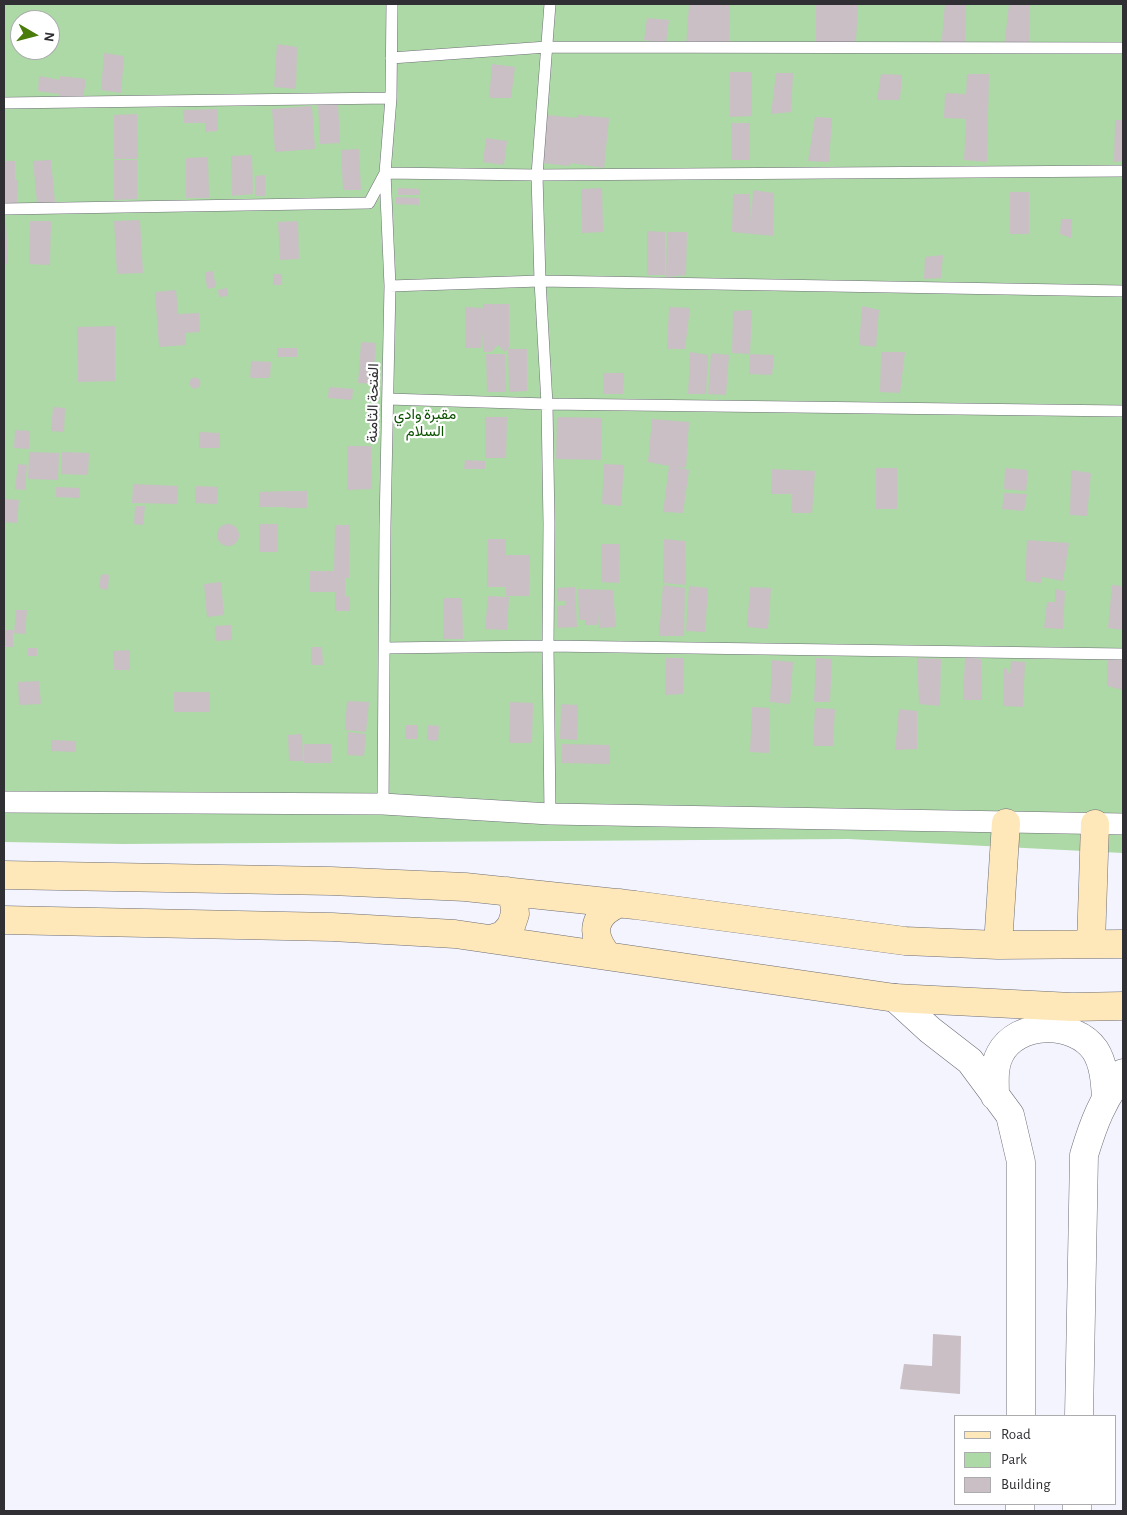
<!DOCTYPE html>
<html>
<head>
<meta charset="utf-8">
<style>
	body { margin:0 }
	#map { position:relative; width:1127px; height:1515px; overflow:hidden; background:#f4f4fe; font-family:"Alegreya Sans",sans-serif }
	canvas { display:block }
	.frame { position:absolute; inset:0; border:5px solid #303034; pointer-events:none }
	.legend { position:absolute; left:954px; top:1415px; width:162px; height:90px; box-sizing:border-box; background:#fff; border:1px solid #acacae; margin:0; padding:6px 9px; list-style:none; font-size:15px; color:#303034 }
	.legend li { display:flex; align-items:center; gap:10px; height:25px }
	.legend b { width:25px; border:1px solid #acacae }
	.north { position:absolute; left:10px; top:10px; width:50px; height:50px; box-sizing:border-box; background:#fff; border:1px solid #acacae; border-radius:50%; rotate:98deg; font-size:14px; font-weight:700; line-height:20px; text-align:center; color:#303034 }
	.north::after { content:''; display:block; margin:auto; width:18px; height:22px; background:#4a7c0b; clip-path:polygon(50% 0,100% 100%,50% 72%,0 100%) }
</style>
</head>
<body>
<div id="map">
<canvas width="1127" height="1515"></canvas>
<div class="frame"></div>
<ul class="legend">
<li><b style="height:6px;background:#fee7b8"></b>Road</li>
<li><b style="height:14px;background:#add9a6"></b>Park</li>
<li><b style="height:14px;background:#c9bfc5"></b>Building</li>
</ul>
<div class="north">N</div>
</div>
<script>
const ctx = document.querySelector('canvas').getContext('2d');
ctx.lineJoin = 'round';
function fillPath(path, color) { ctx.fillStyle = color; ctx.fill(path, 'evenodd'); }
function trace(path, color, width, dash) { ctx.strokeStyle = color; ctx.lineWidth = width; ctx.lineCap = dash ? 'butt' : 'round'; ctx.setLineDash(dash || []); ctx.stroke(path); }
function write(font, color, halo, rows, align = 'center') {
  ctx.font = font + ' "Alegreya Sans",Vazirmatn,sans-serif'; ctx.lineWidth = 4.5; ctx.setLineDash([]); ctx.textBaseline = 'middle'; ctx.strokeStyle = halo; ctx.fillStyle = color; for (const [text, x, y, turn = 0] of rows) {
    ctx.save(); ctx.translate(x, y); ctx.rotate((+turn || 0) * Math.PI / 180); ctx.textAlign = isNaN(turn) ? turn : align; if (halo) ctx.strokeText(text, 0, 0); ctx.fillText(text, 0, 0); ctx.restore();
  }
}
const green = new Path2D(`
	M4 4H1123V853L848 839 122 844 4 842ZM20 20H50V50H20Z`);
const building = new Path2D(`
	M689 4H730L729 47H686Z
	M816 4H858L856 41 835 47H816Z
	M945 4H966L965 48H941Z
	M1009 4H1030L1029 48H1004Z
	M647 18 669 20 666 43 644 40Z
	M277 44 297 47 296 89 274 87Z
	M104 53 124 56 121 93 101 90Z
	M492 64 515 67 511 98H489Z
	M730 72H752V116L730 117Z
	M776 73H793L791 112 771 114Z
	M881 74 902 75 900 100H877Z
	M967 74H989L987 162 964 160 966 119 944 118 945 93 966 94Z
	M39 76 60 80V76L86 79 83 99 59 96V94L38 91Z
	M338 104 340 143 320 144 318 105Z
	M312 106 315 149 275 152 272 109Z
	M218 109V131L205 132V123H184L183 110Z
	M137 114 138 159H114V115Z
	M547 115 577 118V115L609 118 604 168 571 163 570 166 541 163Z
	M815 117 832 118 829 162 808 161Z
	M1115 120H1123V161L1114 162Z
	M731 123H750V160H731Z
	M486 138 507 141 504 165 483 162Z
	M359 149 361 190H343L341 150Z
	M252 155 253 194 232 196 231 156Z
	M208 157 209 198H186V158Z
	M51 160 55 202 37 203 33 161Z
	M114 160H137V199L114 200Z
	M4 161H15V180H18L17 204 4 203Z
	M265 175V196H255V176Z
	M398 188 420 189V195H398Z
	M602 188 603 232 582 233 581 189Z
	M753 190 774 193 773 236 732 232 733 194H750L751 224Z
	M1010 192H1029V234H1010Z
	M396 197 419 198V205L396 204Z
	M1061 219H1072L1071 238 1060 234Z
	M140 220 143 273 117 274 114 221Z
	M4 221H6L8 264H4Z
	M30 221H51L50 265 29 264Z
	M298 221 299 259 280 260 278 222Z
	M647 231 665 232V275H647Z
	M667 232H687L686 275 666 277Z
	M943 255 941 278 924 279 925 257Z
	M213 271 216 287 207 289 205 272Z
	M273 274H282V285H273Z
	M227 288 228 296 219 297 218 290Z
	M176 290 178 314 199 313 200 332 185 333 186 345 159 347 155 292Z
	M483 304H509V347L505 352 498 345 491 352H483V331L482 348H465V307L483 308Z
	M862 306 879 310 876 347 859 345Z
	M669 307 690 308 685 349H667Z
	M752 310 750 354 774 355 772 375 749 374 750 354 732 353 733 311Z
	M115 326V381L78 382 77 327Z
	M361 342 376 343 373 384 358 383Z
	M277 348H297V357H277Z
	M508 349H527V391L509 392Z
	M690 352 708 355 706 394H688Z
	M881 352H905L900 393 880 392Z
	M711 353 729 355 726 395 708 394Z
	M486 354H505L506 392H487Z
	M251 361 271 362 270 378H250Z
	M603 373H624L623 394H603Z
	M189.5 383a5.5 5.5 0 1 1 11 0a5.5 5.5 0 1 1-11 0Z
	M329 387 353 389 352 400 328 398Z
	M53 407 65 408 64 432 51 431Z
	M485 417H507L506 458H485Z
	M557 417 602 418 601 460 556 459Z
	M652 419 689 422 686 468 676 467 689 470 683 513 663 512 669 466 648 462Z
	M15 430 30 431 29 449 14 448Z
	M199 432 220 433V448H199Z
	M347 446H371L372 489 347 490Z
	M29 452 59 453 58 480 28 479Z
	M62 452 89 453 88 475 61 474Z
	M465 460 485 461V469H464Z
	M18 464 27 465 25 490 15 489Z
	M604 464 624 465 621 506 602 504Z
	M876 468H897V509H876Z
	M1005 468 1028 470 1026 491 1004 489Z
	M772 469 815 471 812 513H791L792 494H771Z
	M1071 470 1091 473 1087 516 1070 515Z
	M133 484 178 486 177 504 132 503Z
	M196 486 218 487 217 504 195 503Z
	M56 487 80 488 79 498 56 497Z
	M286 491H307V508H286V496V507H259V492Z
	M1004 493 1027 494 1024 511 1002 509Z
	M4 499 19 500 17 523 4 522Z
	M135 506H145L143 525 134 524Z
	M259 524H278V552H259Z
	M217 535a11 11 0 1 1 22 0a11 11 0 1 1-22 0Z
	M335 525H350L349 578H345V596L350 597V611H335V592H310V571H334Z
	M488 539H506V555H530L529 596H506V587H487Z
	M664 539 685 541 686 585 663 583Z
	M1027 540 1069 543 1063 581 1042 577 1041 583 1025 581Z
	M601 544H620L619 583 601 582Z
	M101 574 109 575 108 590 99 588Z
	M221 582 224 615 207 617 204 584Z
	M663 585 685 588 684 636H659Z
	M1112 585 1123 586V630L1108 628Z
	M689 586 708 588 705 632 686 631Z
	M575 587 577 627 557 628V606L565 605V601H558L557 588Z
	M750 587 771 588 768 629 747 627Z
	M578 589 613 590 616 627 599 628 597 595 598 625H585V620H579Z
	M1055 589 1065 591 1063 629 1044 628 1047 602H1055Z
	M488 596 509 597 507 630 485 629Z
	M443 598H462L463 639H443Z
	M16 610H27L25 634 14 633Z
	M231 625 232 640 216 641 215 626Z
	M4 630H13V647H4Z
	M311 647H322L323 665H311Z
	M28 648H37V656H28Z
	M130 650V670H114L113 651Z
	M965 657 981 659 982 700H963Z
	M666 658H684L683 694 665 695Z
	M816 658 832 659 830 702H814Z
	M917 658 941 659 940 706 919 704Z
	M1108 659 1123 660V690L1107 686Z
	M772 660 793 662 790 704 770 702Z
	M1011 661 1025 662 1023 707 1003 706 1004 668 1007 669V673H1010Z
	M39 681 41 704 19 705 18 682Z
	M174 692H210V712H174Z
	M347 701 369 702 366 732 345 730Z
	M510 702 533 703 532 743H509Z
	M561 704 578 705 577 740 560 739Z
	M752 707 770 708 769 753 750 752Z
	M815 708 835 709 833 746H813Z
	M899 709 917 711V749L895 750Z
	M406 725H418V739H405Z
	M428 725 439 726 438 741 427 740Z
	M348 732 366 734 364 756 347 755Z
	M302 734 303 761H289L288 735Z
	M51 740 76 741V752L51 751Z
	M304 744H331V763H304Z
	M562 744 610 745V764L561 763Z
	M933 1334 961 1336 960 1394 900 1389 904 1364 932 1366Z`);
const service = new Path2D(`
	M550 4 537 175 540 281 547 404 549 524 548 646 550 814
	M391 58 547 47 1123 48
	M4 103 391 98
	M4 209 369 203 385 173 537 175 1123 171
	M390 286 540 281 1123 291
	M388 399 547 404 1123 411
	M385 648 548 646 1123 654
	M383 804 385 526 390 286 385 173 391 98 392 4`);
const minor = new Path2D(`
	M4 802 383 804 550 814 1123 824`);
const tertiary = new Path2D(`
	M895 998 930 1030 970 1061 1010 1115 1021 1162V1416
	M995 1096C995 1082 993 1067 1000 1054 1017 1021 1074 1020 1095 1050 1104 1064 1105 1082 1106 1098
	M1079 1416 1084 1155C1094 1122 1102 1101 1123 1073
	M1020 1511V1504
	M1077 1511V1504`);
const secondary = new Path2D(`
	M4 875 331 881 465 887 635 905 905 941 998 945 1123 944
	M4 920 332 927 455 934 895 998 1072 1007 1123 1006
	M491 939 503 935 511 926 515 914 514 901 507 891
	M1091 944 1095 824
	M998 945 1006 823
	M608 956C589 934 593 914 620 903`);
const streetNames = [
	["الفتحة الثامنة",373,403,-89]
];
const parkNames = [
	["مقبرة وادي",425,414],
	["السلام",425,431]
];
fillPath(green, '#add9a6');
fillPath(building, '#c9bfc5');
trace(service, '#6e6e77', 12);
trace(minor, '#6e6e77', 22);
trace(tertiary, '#6e6e77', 29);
trace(secondary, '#6e6e77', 29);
trace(service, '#fff', 11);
trace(minor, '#fff', 21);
trace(tertiary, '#fff', 28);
trace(secondary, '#fee7b8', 28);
write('15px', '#303034', '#fff', streetNames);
write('15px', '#0b5201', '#fff', parkNames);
</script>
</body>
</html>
